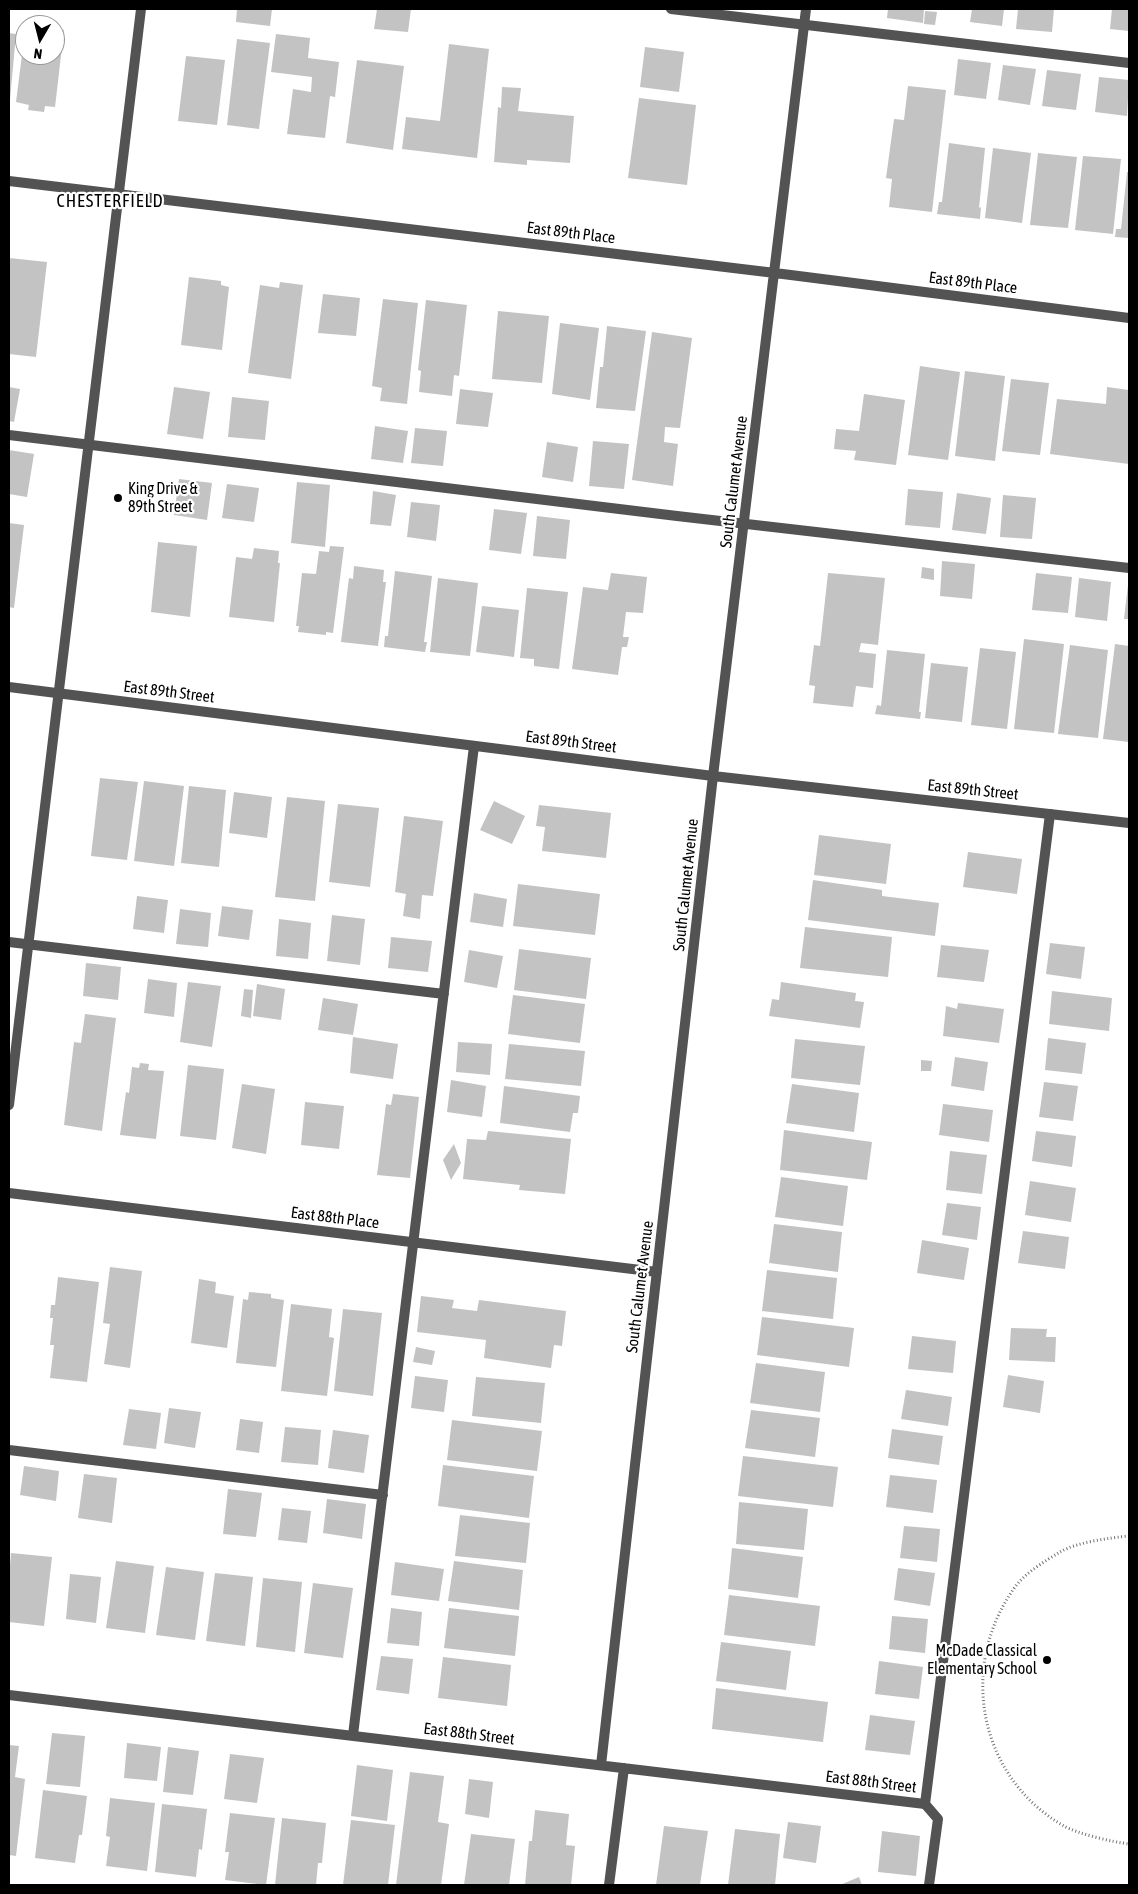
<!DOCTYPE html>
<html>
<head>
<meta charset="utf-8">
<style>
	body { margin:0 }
	#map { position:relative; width:1138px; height:1894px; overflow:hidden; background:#fff; font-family:"Asap Condensed",sans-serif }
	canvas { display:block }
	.frame { position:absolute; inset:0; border:10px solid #000; pointer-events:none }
	.north { position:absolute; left:15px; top:15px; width:50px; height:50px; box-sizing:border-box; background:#fff; border:1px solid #999; border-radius:50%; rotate:188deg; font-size:14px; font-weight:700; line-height:20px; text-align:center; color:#000 }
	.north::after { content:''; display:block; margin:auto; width:18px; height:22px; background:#000; clip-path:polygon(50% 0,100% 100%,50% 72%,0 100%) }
</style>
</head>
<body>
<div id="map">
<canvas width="1138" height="1894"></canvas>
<div class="frame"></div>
<div class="north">N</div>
</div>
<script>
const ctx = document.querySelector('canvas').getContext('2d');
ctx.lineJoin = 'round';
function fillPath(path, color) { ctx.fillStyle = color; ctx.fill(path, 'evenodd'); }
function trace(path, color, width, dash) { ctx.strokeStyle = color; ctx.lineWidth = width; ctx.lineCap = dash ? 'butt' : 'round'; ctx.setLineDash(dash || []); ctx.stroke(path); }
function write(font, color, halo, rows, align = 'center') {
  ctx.font = font + ' "Asap Condensed",sans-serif'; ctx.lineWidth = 4.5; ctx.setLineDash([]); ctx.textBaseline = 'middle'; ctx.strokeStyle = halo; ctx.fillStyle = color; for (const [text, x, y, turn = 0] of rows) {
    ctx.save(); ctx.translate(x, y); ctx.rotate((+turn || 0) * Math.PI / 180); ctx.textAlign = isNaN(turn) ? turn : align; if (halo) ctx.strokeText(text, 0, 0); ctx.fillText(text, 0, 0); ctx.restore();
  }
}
const building = new Path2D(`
	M237 9H272L270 26 236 22Z
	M377 9H411L408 32 374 29Z
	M888 9H924L923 23 887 18Z
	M972 9H1004L1002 26 970 22Z
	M1018 9H1054L1052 32 1016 29Z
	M1112 9H1129V31L1110 29Z
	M925 11 937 12 935 25 924 24Z
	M55 28 64 30 55 107 45 106 44 112 28 110 29 105 16 102 24 39 25 55H55Z
	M9 33 16 34 10 100H9Z
	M276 34 310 38 308 58 339 62 335 97 330 96 325 138 287 134 293 89 311 92 312 77 271 72Z
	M237 39 270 43 259 129 227 125Z
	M449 44 489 49 477 158 402 149 406 117 440 121Z
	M645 47 684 52 679 92 640 87Z
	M186 56 225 60 217 125 178 121Z
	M958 59 991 63 986 99 954 95Z
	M357 60 404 66 393 150 346 143Z
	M1003 65 1036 69 1030 105 998 100Z
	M1047 70 1081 74 1076 110 1042 106Z
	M1099 77 1129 80 1127 116 1095 112Z
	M908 86 946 90 932 212 889 207 892 179 886 178 894 119 904 120Z
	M502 87 521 88 518 111 574 116 570 163 527 160V165L494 162 498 107 501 108Z
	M639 98 696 105 687 185 628 178Z
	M949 143 985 148 979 208 981 207 980 219 937 214 939 202H942Z
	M993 148 1031 153 1022 223 985 218Z
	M1038 153 1077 157 1068 228 1030 225Z
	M1083 156 1121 159 1113 234 1075 230Z
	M1127 172H1129V238L1115 237 1116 229H1121Z
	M9 258 47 262 36 357 9 354Z
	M189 277 221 281V285L229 287 222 350 181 345Z
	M280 282 303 285 291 379 248 373 260 285 279 288Z
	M323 294 360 298 356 336 318 333Z
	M383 299 418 303 407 404 380 401 382 388 372 386Z
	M426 300 467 305 459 376 454 375 452 396 419 392 421 371 418 370Z
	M498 311 549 316 542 383 492 379Z
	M560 323 599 328 590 400 552 394Z
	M607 326 646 331 635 411 596 408 600 367H603Z
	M652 332 692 338 680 428 665 427 664 442 678 444 673 486 632 480Z
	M920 366 960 372 948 460 908 455Z
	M965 371 1005 376 995 461 955 456Z
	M1011 379 1049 383 1040 455 1002 451Z
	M9 387 20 389 14 422 9 421Z
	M174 387 210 392 203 439 167 434Z
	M1107 387 1129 390V464L1050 454 1057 399 1106 404Z
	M460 389 493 393 488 427 456 424Z
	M864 394 905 400 896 465 854 460 856 451 834 449 836 429 859 431Z
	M232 397 269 401 265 440 228 437Z
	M375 426 408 431 403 463 371 459Z
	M415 428 447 431 443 466 411 463Z
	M593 441 629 444 624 489 589 486Z
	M547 442 578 447 573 482 542 477Z
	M9 450 34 454 27 497 9 494Z
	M179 479 212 483 207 520 174 515Z
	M297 482 330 485 325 547 291 543Z
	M227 484 259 488 254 522 222 518Z
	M908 489 943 492 940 528 905 525Z
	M373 491 396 495 391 526 370 524Z
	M957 493 991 498 986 534 952 530Z
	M1003 495 1036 498 1032 539 1000 537Z
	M411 502 440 505 436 541 407 537Z
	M494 509 527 513 521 554 489 550Z
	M537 516 570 520 566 559 533 556Z
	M9 523 24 525 14 608 9 607Z
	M158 542 197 546 190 617 151 612Z
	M330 546 344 547 333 633 326 632V635L298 632 299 626H296L302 573 316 574 319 551 329 552Z
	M254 548 279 551 278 563H280L274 622 229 617 236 557 252 559Z
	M942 561 975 564 972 599 940 596Z
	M354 566 384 570 383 582H386L378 646 341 642 349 578 353 579Z
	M922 567 934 569V580L921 578Z
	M395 571 432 576 424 642H427L425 652 384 647 385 636H388Z
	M611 573 647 577 643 613 626 612 623 637H629L627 647H622L618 675 572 669 583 587 608 590Z
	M828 573 885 578 878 645 861 643 859 652 876 654 873 688 856 686 853 707 813 703 815 686 809 685 814 645 820 646Z
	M1036 573 1072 577 1068 613 1032 610Z
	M438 578 478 583 470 656 430 652Z
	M1079 578 1111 582 1107 621 1075 617Z
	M1128 585H1129V619H1124Z
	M527 588 568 592 559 669 534 666V659L520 658Z
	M482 606 519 610 514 657 476 652Z
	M1024 639 1064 644 1054 733 1014 729Z
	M1115 644 1129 646V742L1103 739Z
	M1070 645 1108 650 1098 738 1058 734Z
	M980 648 1016 652 1007 729 971 725Z
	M887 650 925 654 919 712H921L920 719 875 714 877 705 881 706Z
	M931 663 968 667 962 722 925 718Z
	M100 778 138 782 127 860 91 856Z
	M144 781 184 786 174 866 134 861Z
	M189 786 226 790 219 867 181 863Z
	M234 792 272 797 267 838 229 833Z
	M287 797 325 801 315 901 275 897Z
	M494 801 525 816 512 844 480 830Z
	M338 804 379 808 370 887 329 882Z
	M539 805 611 813 606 858 542 851 545 827 536 826Z
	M404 816 443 821 433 896 422 895 420 919 403 916 406 894 395 892Z
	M819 835 891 844 886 884 814 875Z
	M968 852 1022 859 1017 894 963 887Z
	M813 880 882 890V896L939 903 935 936 808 920Z
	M518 884 600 894 595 935 513 926Z
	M474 893 507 899 503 927 470 922Z
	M137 896 168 900 164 933 133 929Z
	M222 906 253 910 249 940 218 936Z
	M180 909 211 913 208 947 176 944Z
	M332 915 365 919 360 965 327 961Z
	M279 919 311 923 308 959 276 956Z
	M805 927 892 937 888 977 800 968Z
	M391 937 432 941 428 972 388 968Z
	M1050 943 1085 947 1081 979 1046 974Z
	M941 945 989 950 984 982 937 977Z
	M519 949 591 958 586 999 514 990Z
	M469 950 503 956 497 988 464 982Z
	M86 963 121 967 118 1000 83 996Z
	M148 979 177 983 174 1017 144 1013Z
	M188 982 221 986 212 1047 180 1042Z
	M781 982 856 993 855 1001 864 1002 860 1028 769 1016 772 999 779 1000Z
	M257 984 285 989 281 1020 253 1016Z
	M244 989 253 990 251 1018 241 1016Z
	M1052 991 1112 998 1109 1031 1049 1024Z
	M513 995 585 1004 580 1043 508 1034Z
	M323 998 358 1004 353 1035 318 1030Z
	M958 1003 1004 1009 999 1043 943 1036 946 1006 957 1009Z
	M85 1014 116 1018 102 1131 64 1125 74 1042 81 1043Z
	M353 1037 398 1044 393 1079 350 1073Z
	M1048 1038 1086 1043 1082 1074 1045 1070Z
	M795 1039 865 1046 860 1085 791 1078Z
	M458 1042 492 1044 490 1075 456 1072Z
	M509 1044 585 1051 581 1086 505 1079Z
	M955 1057 988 1062 984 1091 951 1086Z
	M921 1060 932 1061 931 1071H921Z
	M140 1063 149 1064 148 1070 164 1071 156 1139 120 1135 126 1092 129 1093 132 1067 139 1068Z
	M188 1065 224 1069 216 1140 180 1136Z
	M451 1080 486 1086 482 1117 447 1112Z
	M1044 1082 1078 1086 1073 1121 1039 1117Z
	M242 1084 275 1089 266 1154 232 1148Z
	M792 1084 859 1093 854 1132 786 1123Z
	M504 1086 580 1096 578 1113H573L570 1132 500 1123Z
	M393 1094 419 1097 410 1178 377 1175 386 1104 391 1105Z
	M305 1102 344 1106 339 1149 301 1145Z
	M943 1104 993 1110 989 1142 939 1135Z
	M784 1130 872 1142 867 1180 780 1170Z
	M488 1131 571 1139 565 1194 519 1190 520 1185 463 1179 467 1139 486 1140Z
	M1036 1131 1076 1136 1072 1167 1032 1161Z
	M454 1144 461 1163 451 1180 443 1160Z
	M950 1151 987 1155 982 1194 946 1190Z
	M781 1177 848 1186 843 1226 775 1217Z
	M1030 1181 1076 1188 1071 1222 1025 1215Z
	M947 1203 981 1207 977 1240 942 1235Z
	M774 1224 842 1232 838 1272 769 1263Z
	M1023 1231 1069 1237 1065 1269 1018 1263Z
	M922 1240 969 1248 964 1280 917 1273Z
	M110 1267 142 1271 130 1368 104 1364 110 1324 103 1323Z
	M767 1270 837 1278 833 1319 762 1311Z
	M58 1277 99 1282 87 1382 50 1378 54 1345H50L53 1318H50L51 1305H55Z
	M199 1279 216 1282 215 1293 234 1296 227 1348 191 1343Z
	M249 1292 271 1294V1298L284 1300 276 1367 236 1363 243 1299 248 1300Z
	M421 1296 454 1300 452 1308 477 1311 479 1300 566 1311 562 1346 554 1345 551 1368 484 1358 486 1340 417 1332Z
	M291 1304 332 1309 329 1337 334 1338 327 1396 281 1391Z
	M343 1309 382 1313 373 1396 334 1391Z
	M762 1317 854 1328 849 1367 757 1355Z
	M1011 1328 1047 1329 1046 1337H1056L1055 1362 1009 1360Z
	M912 1336 956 1341 953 1373 908 1369Z
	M416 1347 435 1351 432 1365 413 1362Z
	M756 1363 825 1372 820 1412 750 1403Z
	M1008 1375 1044 1381 1040 1413 1003 1407Z
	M415 1376 448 1380 444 1412 411 1408Z
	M476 1377 545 1383 541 1423 472 1416Z
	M906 1390 952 1397 948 1426 901 1419Z
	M169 1408 201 1412 195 1448 164 1443Z
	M129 1409 161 1413 156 1449 123 1445Z
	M751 1410 820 1418 815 1457 745 1448Z
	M240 1419 263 1422 259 1453 236 1450Z
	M452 1420 542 1431 537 1471 447 1460Z
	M285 1427 321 1430 318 1465 281 1462Z
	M892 1429 943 1436 939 1465 888 1458Z
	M333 1430 369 1435 364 1473 328 1468Z
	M743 1456 838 1467 833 1507 738 1496Z
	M443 1465 534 1476 529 1518 438 1506Z
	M24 1466 59 1471 56 1501 20 1495Z
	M84 1474 117 1478 112 1523 78 1518Z
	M890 1475 937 1480 933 1513 886 1507Z
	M228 1489 262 1493 256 1537 223 1534Z
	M327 1499 366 1504 362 1539 323 1533Z
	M739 1502 808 1509 804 1550 736 1544Z
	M282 1508 311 1511 307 1543 278 1540Z
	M460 1515 530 1523 526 1563 455 1556Z
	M904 1526 940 1529 937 1562 900 1558Z
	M732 1548 803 1557 798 1598 728 1589Z
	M11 1553 52 1557 44 1626 9 1622V1578Z
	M116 1561 154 1566 145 1633 106 1628Z
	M454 1561 523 1570 519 1610 448 1601Z
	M395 1562 444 1569 439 1601 391 1595Z
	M166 1567 204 1572 195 1640 156 1635Z
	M898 1568 935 1573 930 1606 894 1600Z
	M215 1573 253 1577 245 1646 206 1641Z
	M70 1574 101 1577 96 1623 66 1619Z
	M263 1578 302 1582 295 1652 256 1647Z
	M313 1583 353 1588 343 1658 304 1653Z
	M729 1595 820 1606 815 1646 724 1635Z
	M391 1608 422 1612 419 1646 387 1643Z
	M449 1608 519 1616 515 1656 444 1648Z
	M892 1616 928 1619 925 1653 889 1649Z
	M721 1642 791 1651 786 1690 716 1681Z
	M381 1656 413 1659 409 1694 376 1690Z
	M443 1657 511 1665 507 1706 438 1698Z
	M879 1661 923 1667 919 1699 875 1694Z
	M716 1688 828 1702 823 1742 712 1729Z
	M870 1715 915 1721 910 1755 865 1750Z
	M52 1733 85 1736 80 1787 46 1784Z
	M127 1743 161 1747 157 1781 124 1778Z
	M9 1745 19 1746 15 1777 25 1779 16 1856 9 1855Z
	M168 1747 199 1751 193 1795 163 1792Z
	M230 1754 264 1758 257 1803 224 1799Z
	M357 1765 393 1770 387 1821 351 1816Z
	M410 1772 444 1776 438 1822 449 1824 441 1885H396Z
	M469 1779 493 1782 489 1818 465 1814Z
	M43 1790 87 1796 82 1835H79L75 1863 35 1858Z
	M110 1798 155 1803 147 1871 106 1866 110 1837 106 1836Z
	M162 1804 207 1809 202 1850 199 1849 196 1877 155 1872Z
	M535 1810 569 1814 566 1845 575 1846 571 1885H525L529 1841H532Z
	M230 1813 275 1818 266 1885 225 1880 229 1852H225Z
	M282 1818 326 1823 322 1863H318L316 1885H275Z
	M351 1820 395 1825 388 1885H343Z
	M788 1822 821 1826 816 1863 783 1858Z
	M664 1826 708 1831 700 1885H656Z
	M735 1829 780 1834 775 1885H728Z
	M882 1831 920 1836 916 1876 878 1872Z
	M471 1834 515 1839 509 1885H464Z
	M859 1877 862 1885H840Z`);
const path = new Path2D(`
	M1129 1536C1109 1538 1077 1542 1060 1552 1045 1561 1025 1573 1015 1587 958 1666 978 1777 1064 1826 1078 1834 1113 1842 1129 1844`);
const service = new Path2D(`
	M671 9 1129 63
	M9 435 677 516 1129 568
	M9 942 444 994
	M9 1450 383 1495
	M353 1735 474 746
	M929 1885 938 1819 925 1804 1050 814`);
const minor = new Path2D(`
	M9 181 775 273 1129 318
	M9 687 713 776 1129 823
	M9 1193 657 1272
	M9 1695 925 1804
	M601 1765 713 776 806 9
	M609 1885 624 1768`);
const tertiary = new Path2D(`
	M9 1105 141 9`);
const markers = [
	[118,498,5,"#000"],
	[1047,1660,5,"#000"]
];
const streetNames = [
	["East 89th Place",571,233,7],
	["East 89th Place",973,283,7],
	["South Calumet Avenue",734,482,-83],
	["East 89th Street",169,692,7],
	["East 89th Street",571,742,7],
	["East 89th Street",973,790,6],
	["South Calumet Avenue",686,885,-84],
	["East 88th Place",335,1218,7],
	["South Calumet Avenue",640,1287,-83],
	["East 88th Street",469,1734,7],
	["East 88th Street",871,1782,7]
];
const poiNames = [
	["King Drive &",128,489],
	["89th Street",128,507],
	["McDade Classical",1037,1651,"right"],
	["Elementary School",1037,1669,"right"]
];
const neighbourhoodNames = [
	["CHESTERFIELD",110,201]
];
fillPath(building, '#c3c3c3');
trace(path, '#757575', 3, [1, 2.5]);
trace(service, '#535353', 10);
trace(minor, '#535353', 10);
trace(tertiary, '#535353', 10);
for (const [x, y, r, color] of markers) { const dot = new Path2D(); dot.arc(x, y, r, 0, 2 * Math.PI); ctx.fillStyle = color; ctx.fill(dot); trace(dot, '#fff', 2); }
write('16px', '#000', '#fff', streetNames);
write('16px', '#000', '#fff', poiNames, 'left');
ctx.letterSpacing = '1px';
write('18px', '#000', '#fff', neighbourhoodNames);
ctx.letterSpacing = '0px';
</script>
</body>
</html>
